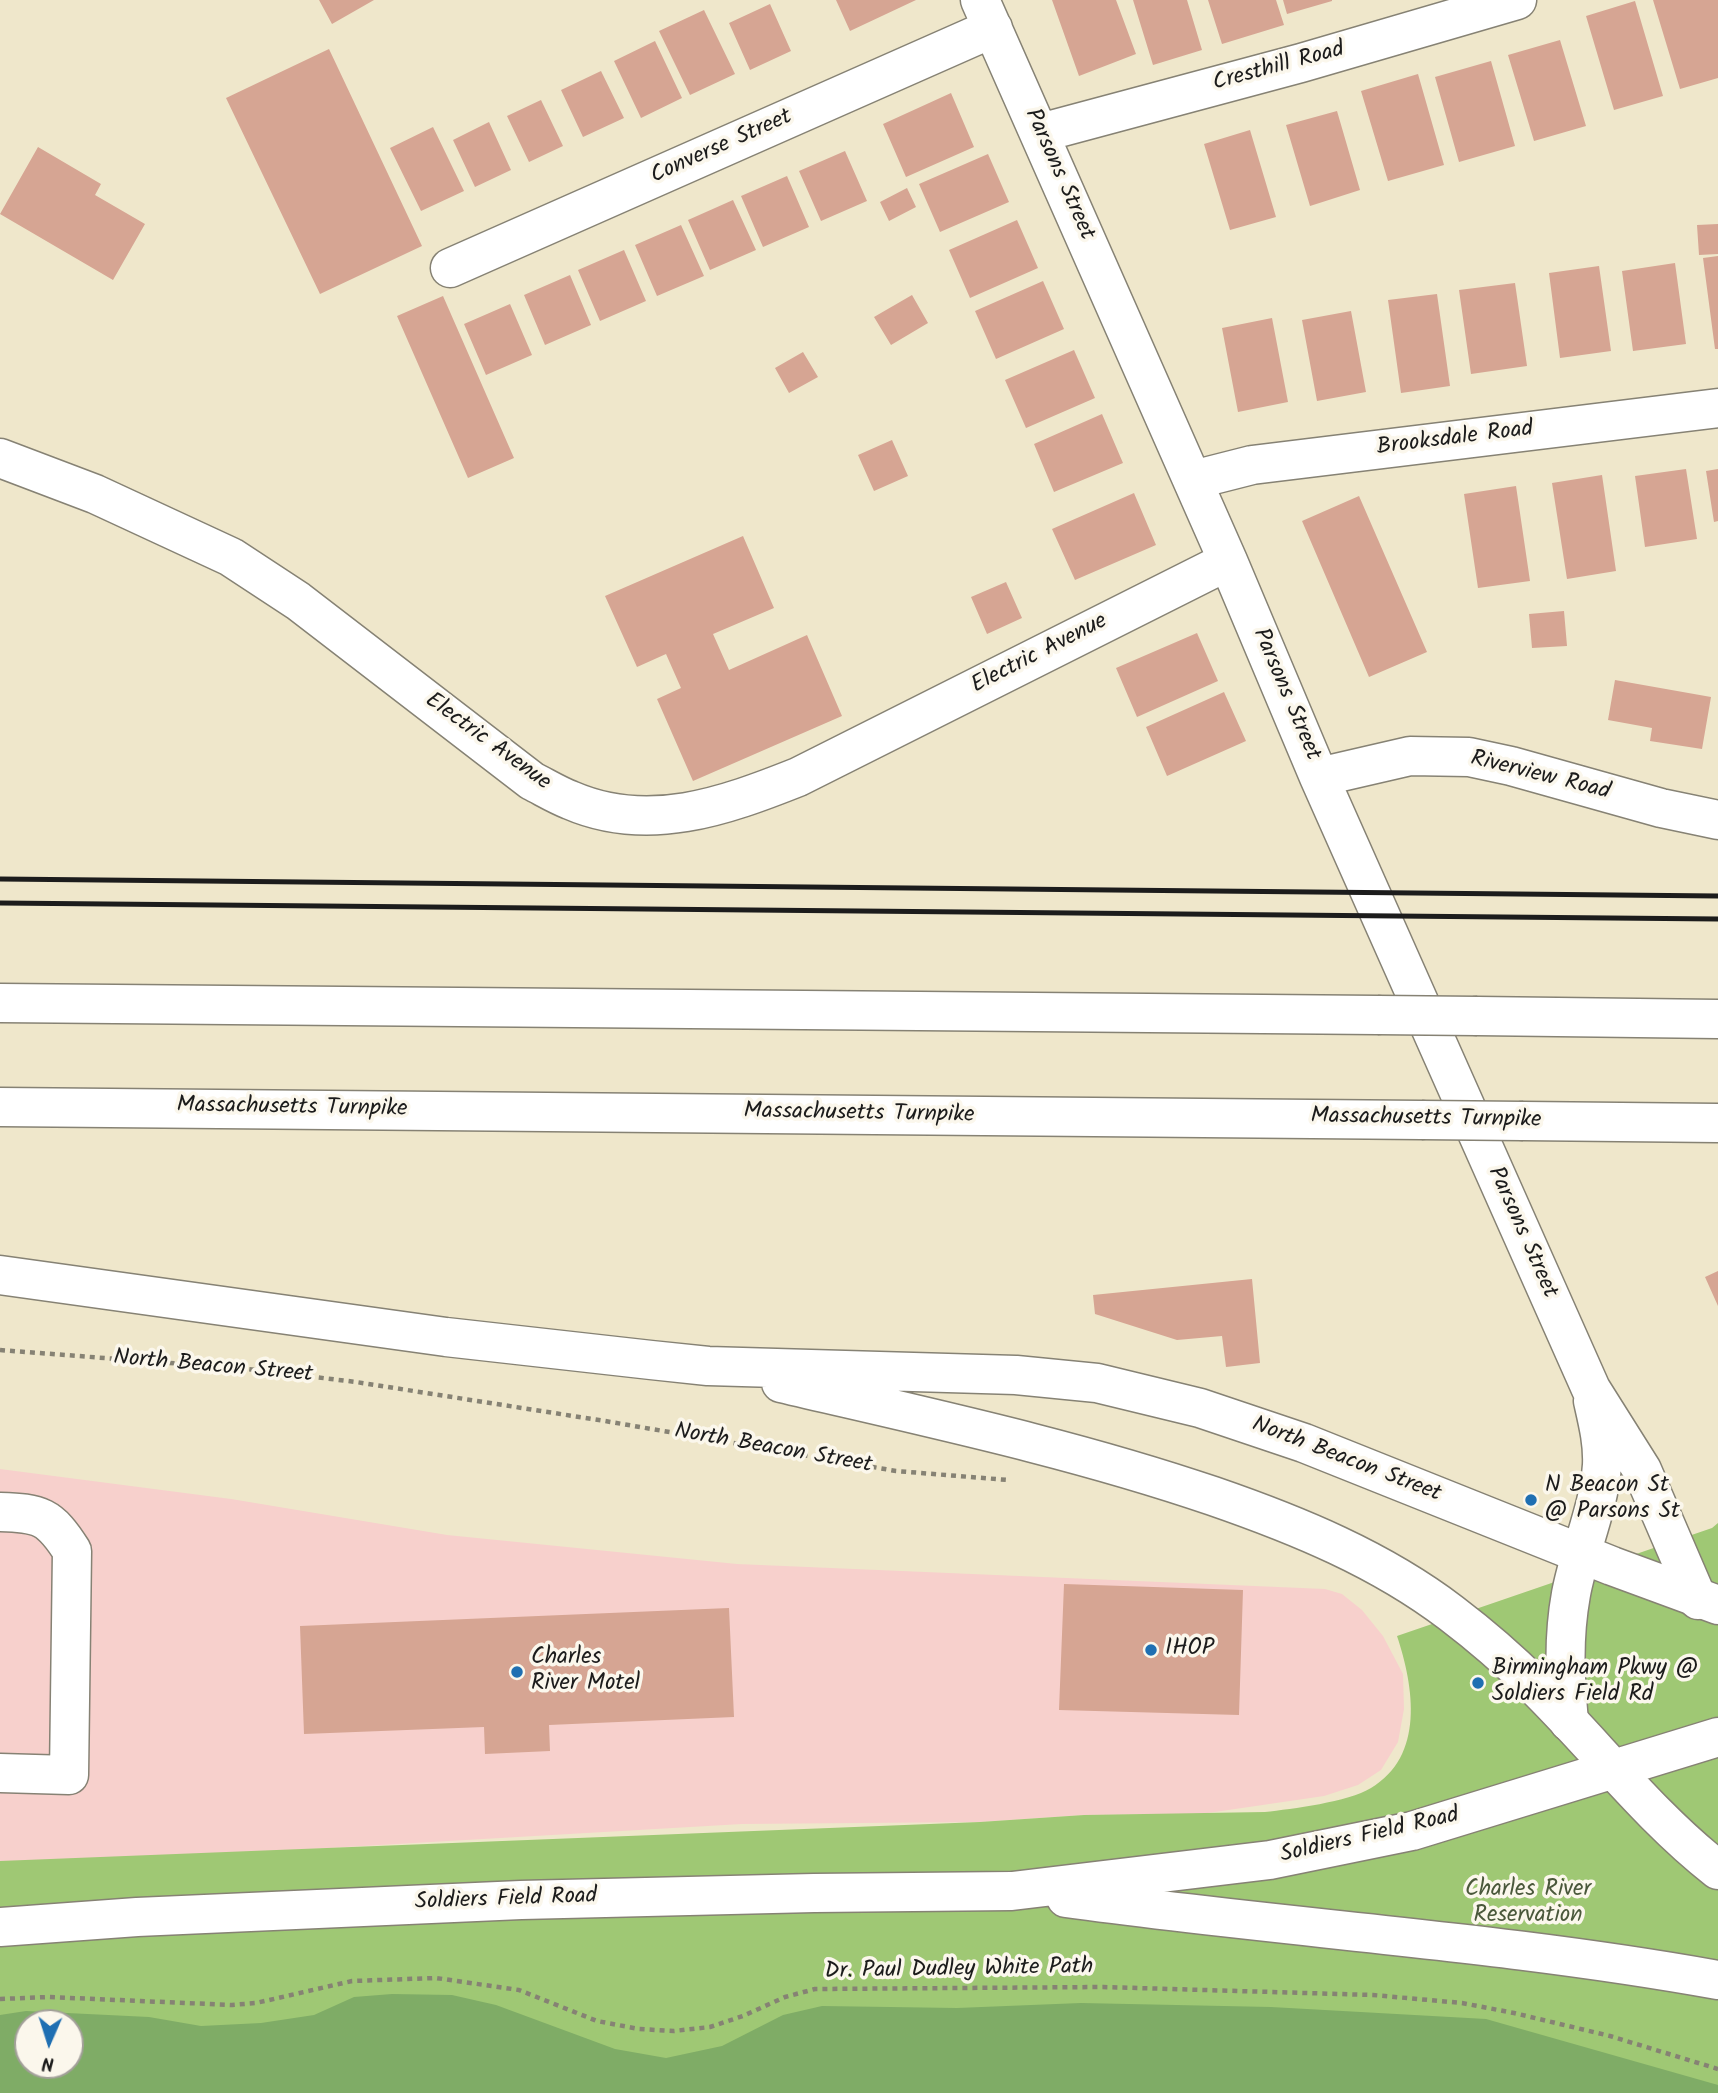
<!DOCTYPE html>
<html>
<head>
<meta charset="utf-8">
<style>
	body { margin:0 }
	#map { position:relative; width:1718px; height:2093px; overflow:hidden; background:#efe7cb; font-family:Kalam,sans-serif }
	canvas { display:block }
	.north { position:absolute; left:14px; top:2009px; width:70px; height:70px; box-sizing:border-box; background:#fbf7ec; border:2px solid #a29f99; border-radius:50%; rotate:183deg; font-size:19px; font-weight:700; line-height:28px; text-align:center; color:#1c1c1c }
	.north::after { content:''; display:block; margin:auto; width:24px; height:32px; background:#1f6fb2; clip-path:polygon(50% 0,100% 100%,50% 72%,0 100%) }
</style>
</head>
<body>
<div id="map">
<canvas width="1718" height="2093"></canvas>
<div class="north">N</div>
</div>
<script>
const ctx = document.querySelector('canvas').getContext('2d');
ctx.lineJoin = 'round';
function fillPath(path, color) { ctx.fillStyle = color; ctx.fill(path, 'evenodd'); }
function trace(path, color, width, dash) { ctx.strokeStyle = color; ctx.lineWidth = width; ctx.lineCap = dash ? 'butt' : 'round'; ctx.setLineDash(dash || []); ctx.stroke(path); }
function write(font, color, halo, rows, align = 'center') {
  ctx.font = font + ' Kalam,sans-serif'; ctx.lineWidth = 7; ctx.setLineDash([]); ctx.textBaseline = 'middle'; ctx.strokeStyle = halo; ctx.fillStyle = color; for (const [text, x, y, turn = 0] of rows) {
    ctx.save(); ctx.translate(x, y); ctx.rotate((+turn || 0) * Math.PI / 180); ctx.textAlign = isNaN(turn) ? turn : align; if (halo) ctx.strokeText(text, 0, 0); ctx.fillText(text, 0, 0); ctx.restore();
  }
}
const built = new Path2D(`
	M0 1469 231 1499 447 1535 737 1564 1325 1589 1342 1594 1362 1610 1383 1636 1403 1674 1404 1709 1398 1742 1381 1770 1358 1785 1324 1796 1201 1814 1084 1815 980 1822 742 1824 0 1867Z`);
const green = new Path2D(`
	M1718 1523V2093H0V1861L980 1822 1084 1815 1265 1812C1292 1809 1348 1802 1371 1788 1425 1756 1414 1687 1397 1636L1712 1528ZM28 2023H70V2065H28Z`);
const forest = new Path2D(`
	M392 1994 452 1995 496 2005 615 2049 666 2058 722 2046 783 2015 822 2006 957 2008 1081 2003 1271 2007 1486 2019 1718 2085V2093H0V2015L26 2011 149 2017 201 2026 261 2023 314 2015 354 1997ZM28 2023H70V2065H28Z`);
const building = new Path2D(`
	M319 0H374L332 24Z
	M836 0H916L850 31Z
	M1052 0H1116L1136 54 1079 76Z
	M1133 0H1187L1202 50 1153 65Z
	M1208 0H1276L1284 25 1222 44Z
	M1283 0H1332V1L1287 14Z
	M1653 0H1718V78L1680 89Z
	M1635 1 1663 96 1614 110 1586 16Z
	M770 4 791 51 750 70 729 23Z
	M704 10 735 74 690 95 659 31Z
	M1560 40 1586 126 1534 141 1508 55Z
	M655 41 682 98 641 118 614 61Z
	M329 49 422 246 320 294 226 98Z
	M1491 61 1515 146 1459 162 1435 77Z
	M601 71 624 118 583 137 561 90Z
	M1418 74 1444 165 1388 181 1361 91Z
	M951 93 974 147 906 177 883 124Z
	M541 100 563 146 529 162 507 116Z
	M1337 111 1360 190 1310 206 1286 125Z
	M489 122 511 170 475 187 453 140Z
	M433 127 464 191 421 211 390 148Z
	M1250 130 1276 217 1230 230 1204 144Z
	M38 147 101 184 95 195 145 224 113 280 0 214Z
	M845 151 867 201 821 221 799 171Z
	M988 154 1009 202 940 232 919 184Z
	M787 176 809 227 763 247 741 196Z
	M907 188 916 207 889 221 880 202Z
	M733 200 756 250 710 270 688 220Z
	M1017 220 1038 268 970 298 949 250Z
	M1718 224V254L1699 255 1697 225Z
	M681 225 704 276 657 296 635 245Z
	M624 250 646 301 600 321 578 270Z
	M1718 256V349H1715L1703 258Z
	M1675 263 1686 344 1633 351 1622 271Z
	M1599 266 1611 351 1560 358 1549 273Z
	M570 275 591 325 545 345 524 295Z
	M1043 281 1064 329 996 359 975 311Z
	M1515 283 1527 366 1471 374 1459 290Z
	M1437 294 1450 386 1401 393 1388 300Z
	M912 295 928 323 891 345 874 317Z
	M443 296 514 458 468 478 397 316Z
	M510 304 532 355 486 375 464 324Z
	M1351 311 1366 392 1317 401 1302 320Z
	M1272 318 1288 402 1238 412 1222 328Z
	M1074 350 1095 398 1026 428 1005 380Z
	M803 352 818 377 789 393 775 368Z
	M1102 414 1123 463 1054 492 1034 444Z
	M892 440 908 476 874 491 858 455Z
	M1686 469 1697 539 1645 547 1635 476Z
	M1718 469V521L1714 522 1706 471Z
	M1602 475 1616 571 1567 579 1552 483Z
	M1516 486 1530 581 1478 588 1464 494Z
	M1134 493 1156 545 1075 580 1052 529Z
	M1359 496 1427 652 1369 677 1302 521Z
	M743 536 774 608 713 634 729 670 807 635 842 716 693 781 657 699 681 688 666 654 637 667 605 596Z
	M1006 582 1022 618 987 634 971 597Z
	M1564 611 1567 646 1532 648 1529 614Z
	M1197 633 1218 681 1137 717 1116 668Z
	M1615 680 1711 697 1702 749 1650 741 1652 728 1608 720Z
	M1224 692 1246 741 1167 776 1146 727Z
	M1718 1271V1306L1705 1277Z
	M1252 1279 1260 1363 1226 1367 1222 1336 1177 1340 1095 1314 1093 1295Z
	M1064 1584 1243 1590 1239 1715 1059 1710Z
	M729 1608 734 1717 549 1725 550 1751 485 1754 484 1727 304 1734 300 1626Z`);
const path = new Path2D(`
	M0 1350 248 1369 356 1382 605 1421 896 1471 1008 1480
	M0 1999 49 1997 232 2005 256 2003 352 1981 436 1978 519 1990 597 2021 639 2029 674 2031 710 2027 743 2016 785 1997 815 1989 1103 1987 1373 1995 1462 2003 1514 2013 1610 2036 1718 2069`);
const minor = new Path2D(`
	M980 0 1228 561 1319 777 1591 1389 1642 1470 1698 1600
	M1040 133 1301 63 1517 0
	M450 268 993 28
	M0 458 95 494 231 557 298 601 532 781C544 787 557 795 570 800 648 834 725 806 798 777L1228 561
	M1193 480 1252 465 1718 408
	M1319 777 1410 756 1469 757 1511 766 1661 808 1718 820
	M0 1512C40 1513 50 1516 72 1551L69 1775 0 1773
	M1569 1722C1565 1678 1563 1638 1571 1594 1579 1551 1599 1508 1602 1465 1603 1443 1598 1423 1593 1401`);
const major = new Path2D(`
	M0 1275 446 1337 651 1360 708 1366 1016 1375 1097 1383 1200 1408 1304 1443 1612 1566 1718 1605
	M781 1383C926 1417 1072 1448 1213 1496 1297 1525 1380 1559 1451 1613 1480 1635 1508 1659 1534 1685 1596 1746 1649 1816 1718 1870
	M1066 1898C1283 1928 1502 1941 1718 1980
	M0 1927 137 1917 521 1900 814 1893 1012 1891 1270 1860 1412 1831 1718 1737`);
const highway = new Path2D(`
	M0 1003 1378 1015
	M1477 1016 1718 1019
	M0 1107 1422 1120
	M1523 1121 1718 1123`);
const rail = new Path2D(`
	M0 879 1718 896
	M0 903 1718 919`);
const highwayBridge = new Path2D(`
	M1378 1015 1477 1016
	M1422 1120 1523 1121`);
const markers = [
	[1531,1500,7,"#1f6fb2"],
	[1151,1650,7,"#1f6fb2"],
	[517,1672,7,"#1f6fb2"],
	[1478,1683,7,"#1f6fb2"]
];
const streetNames = [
	["Cresthill Road",1279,68,-15],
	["Converse Street",722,148,-24],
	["Parsons Street",1058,175,66],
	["Brooksdale Road",1455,440,-7],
	["Electric Avenue",1040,655,-27],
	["Parsons Street",1285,695,67],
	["Electric Avenue",487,743,36],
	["Riverview Road",1540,777,14],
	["Massachusetts Turnpike",292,1109,1],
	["Massachusetts Turnpike",859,1115,1],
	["Massachusetts Turnpike",1426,1120,1],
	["Parsons Street",1521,1233,66],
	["North Beacon Street",213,1368,5],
	["North Beacon Street",773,1450,10],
	["North Beacon Street",1346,1461,21],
	["Soldiers Field Road",1370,1837,-13],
	["Soldiers Field Road",506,1901,-2],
	["Dr. Paul Dudley White Path",959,1971,-1]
];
const poiNames = [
	["N Beacon St",1545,1487],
	["@ Parsons St",1545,1513],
	["IHOP",1165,1650],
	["Charles",531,1659],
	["River Motel",531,1685],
	["Birmingham Pkwy @",1492,1670],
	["Soldiers Field Rd",1492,1696]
];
const parkNames = [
	["Charles River",1528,1891],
	["Reservation",1528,1917]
];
fillPath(built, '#f7d0cc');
fillPath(green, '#9fc874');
fillPath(forest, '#7fac66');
fillPath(building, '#d6a593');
trace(minor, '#868274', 41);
trace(major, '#868274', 41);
trace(highway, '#868274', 41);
trace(path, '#868274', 4.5, [5, 5]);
trace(minor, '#fff', 38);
trace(major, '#fff', 38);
trace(highway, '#fff', 38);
trace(rail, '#1c1c1c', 5);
trace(highwayBridge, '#868274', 41, []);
trace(highwayBridge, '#fff', 38);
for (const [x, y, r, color] of markers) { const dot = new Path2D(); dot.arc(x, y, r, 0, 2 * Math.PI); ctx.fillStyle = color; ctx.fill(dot); trace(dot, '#fbf7ec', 2.5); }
write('23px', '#1c1c1c', '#fbf7ec', streetNames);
write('23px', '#1c1c1c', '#fbf7ec', poiNames, 'left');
write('23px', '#4a583b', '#fbf7ec', parkNames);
</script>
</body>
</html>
